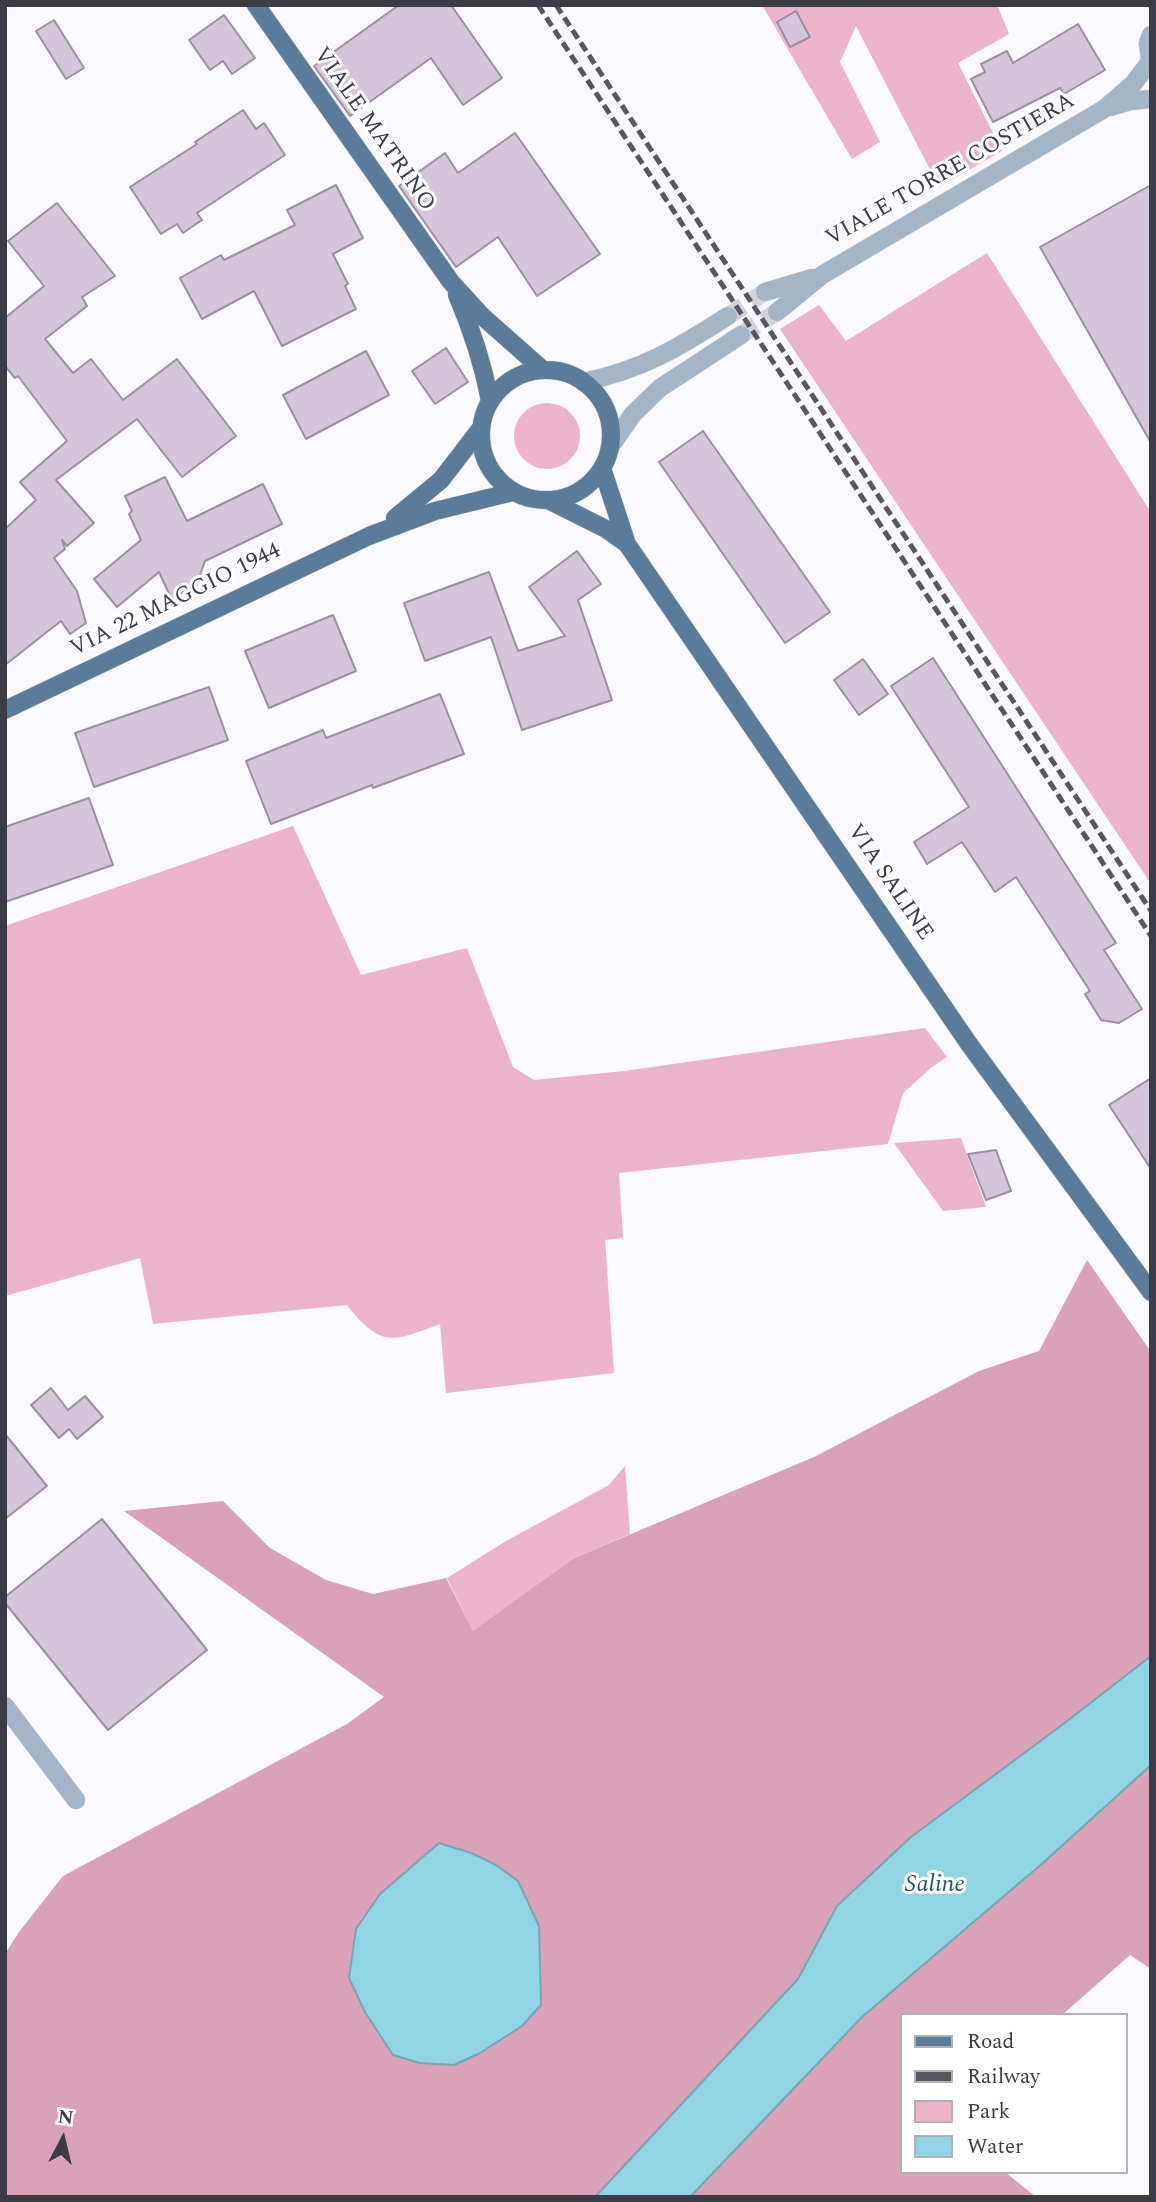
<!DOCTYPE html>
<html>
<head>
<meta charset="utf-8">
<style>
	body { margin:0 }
	#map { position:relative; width:1156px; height:2202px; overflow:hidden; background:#f9f9fe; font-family:Spectral,serif }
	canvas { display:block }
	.frame { position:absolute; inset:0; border:7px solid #3b3c45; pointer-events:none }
	.legend { position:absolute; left:900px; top:2013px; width:228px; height:161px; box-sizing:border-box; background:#fff; border:2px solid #b1b1b5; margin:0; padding:9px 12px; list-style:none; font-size:21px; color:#3b3c45 }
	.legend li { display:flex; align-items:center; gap:14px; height:35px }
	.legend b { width:35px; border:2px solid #b1b1b5 }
	.north { position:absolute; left:28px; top:2104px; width:70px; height:70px; -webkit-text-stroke:5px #fff; paint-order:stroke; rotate:7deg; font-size:19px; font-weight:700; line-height:28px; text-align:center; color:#3b3c45 }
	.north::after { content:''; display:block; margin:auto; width:24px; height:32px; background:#3b3c45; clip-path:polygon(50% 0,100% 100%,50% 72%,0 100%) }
</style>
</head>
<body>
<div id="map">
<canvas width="1156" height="2202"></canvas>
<div class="frame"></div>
<ul class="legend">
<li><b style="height:9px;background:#5b7b9a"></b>Road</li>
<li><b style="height:9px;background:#565760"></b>Railway</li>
<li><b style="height:19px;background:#ebb4cb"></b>Park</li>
<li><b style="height:19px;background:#91d4e4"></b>Water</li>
</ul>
<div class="north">N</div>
</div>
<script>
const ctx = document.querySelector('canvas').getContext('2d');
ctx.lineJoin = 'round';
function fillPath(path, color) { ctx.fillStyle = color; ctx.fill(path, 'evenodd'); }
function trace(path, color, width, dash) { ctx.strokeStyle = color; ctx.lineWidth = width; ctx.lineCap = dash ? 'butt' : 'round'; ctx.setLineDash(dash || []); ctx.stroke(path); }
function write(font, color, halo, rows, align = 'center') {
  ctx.font = font + ' Spectral,serif'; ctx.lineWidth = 6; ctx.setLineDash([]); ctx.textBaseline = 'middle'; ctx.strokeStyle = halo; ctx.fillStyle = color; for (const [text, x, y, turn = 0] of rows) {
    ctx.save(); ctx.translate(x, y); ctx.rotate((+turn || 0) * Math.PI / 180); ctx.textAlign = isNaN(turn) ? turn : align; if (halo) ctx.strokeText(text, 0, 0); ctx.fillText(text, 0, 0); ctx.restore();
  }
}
const green = new Path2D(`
	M762 5H997L1009 34 958 63 1002 151 939 187 856 26 840 62 880 142 852 159Z
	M987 253 1148 508 1151 507V884L780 329 819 305 846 341Z
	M514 436a33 33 0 1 1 66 0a33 33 0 1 1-66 0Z
	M293 826 361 975 467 948 513 1067 534 1080 624 1071 925 1028 947 1057 932 1067 903 1093 888 1144 619 1173 623 1238 605 1240 614 1373 446 1393 440 1324C392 1342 381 1348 347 1305L153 1324 140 1258 5 1296V926Z
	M961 1138 986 1207 943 1211 894 1143Z
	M625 1466 630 1534 574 1558 473 1632 447 1578 506 1541 609 1485Z`);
const forest = new Path2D(`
	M1087 1260 1151 1352V1656L1062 1725 911 1837 837 1906 798 1979 595 2197H5V1954L19 1932 63 1876 347 1724 384 1697 124 1511 223 1501 270 1548 326 1580 373 1594 446 1578 473 1631 574 1558 814 1457 979 1371 1039 1351Z
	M1151 1765V1969L1130 1955 1062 2015H902V2172H1005L1036 2197H690L862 2017 1044 1862Z`);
const water = new Path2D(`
	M1151 1656V1765L1044 1862 862 2017 690 2197H595L798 1979 837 1906 911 1837 1062 1725Z
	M439 1843 471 1853 496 1865 518 1881 539 1926 541 2005 522 2026 480 2053 454 2065 420 2063 393 2055 365 2012 349 1978 356 1929 380 1894Z`);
const building = new Path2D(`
	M399 5H451L502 78 463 105 431 58 350 116 314 66Z
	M796 11 810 37 790 47 777 22Z
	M224 15 255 58 232 74 223 61 210 70 189 40Z
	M54 20 84 68 66 79 36 31Z
	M1078 24 1105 70 1064 94 1060 88 993 122 971 79 985 72 981 64 1007 51 1013 63Z
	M243 110 256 129 264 123 285 155 197 213 202 220 183 233 177 224 161 234 130 187 197 144 195 142Z
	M515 133 600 254 537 296 498 237 456 267 399 186 445 153 458 173Z
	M336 185 363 238 333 254 348 284 345 286 356 309 282 346 254 291 202 319 180 278 221 255 224 260 295 225 287 210Z
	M1151 185V443L1040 247Z
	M57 203 115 276 82 297 87 306 45 339 73 373 91 359 123 400 177 359 236 436 182 477 137 419 56 480 94 523 67 546 62 540 65 549 54 558 77 591 86 623 70 634 61 621 5 665V529L36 500 20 482 67 441 18 376 15 378 5 366V318L44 286 8 241Z
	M446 348 468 382 435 404 412 371Z
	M366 351 389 395 306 439 283 395Z
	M703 431 830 612 785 643 659 462Z
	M165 477 187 521 263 484 282 524 205 561 196 586 171 598 159 572 117 607 94 579 141 540 129 514 132 511 125 496Z
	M577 551 601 584 578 600 612 700 522 730 491 637 425 661 404 603 489 572 518 651 565 636 529 587Z
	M333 615 356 671 269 708 245 651Z
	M933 658 1116 943 1104 950 1142 1009 1119 1023 1101 1020 1085 994 1090 991 1016 877 995 892 962 842 927 864 914 842 969 807 891 686Z
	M863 659 888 694 859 715 834 680Z
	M209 687 228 740 94 787 75 733Z
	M440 694 464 754 373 788 372 785 271 824 246 761 323 730 326 738Z
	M89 798 113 865 5 902V827Z
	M1151 1078V1169L1109 1105Z
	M996 1150 1011 1191 986 1200 968 1154Z
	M51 1388 68 1410 85 1396 103 1417 77 1439 69 1429 59 1438 31 1405Z
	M5 1434 47 1486 5 1519Z
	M102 1519 207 1650 108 1730 5 1603V1597Z`);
const tertiaryTunnel = new Path2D(`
	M728 316 765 292
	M741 335 777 312`);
const minor = new Path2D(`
	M5 1706 76 1800`);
const tertiary = new Path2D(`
	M1151 35 1148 43 1151 68
	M1111 107 1131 101 1151 99
	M765 292 812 278
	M777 312 822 275 1104 109 1133 84 1149 63
	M583 382C642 370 678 348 728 316
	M610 447 633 414 660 388 741 335`);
const primary = new Path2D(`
	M256 5 451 282 482 316 543 370
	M457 295C472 330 483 364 490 401
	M481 435a65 65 0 1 1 130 0a65 65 0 1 1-130 0Z
	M602 468 627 544 969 1044 1151 1292
	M548 500 606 529 627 544
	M395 518 441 480 481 428
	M5 710 369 536 435 511 513 492`);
const rail = new Path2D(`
	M538 5 1151 936
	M556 5 1151 911`);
const streetNames = [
	["VIALE MATRINO",373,130,55],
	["VIALE TORRE COSTIERA",951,171,-30],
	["VIA 22 MAGGIO 1944",176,601,-26],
	["VIA SALINE",889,883,56]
];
const waterNames = [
	["Saline",935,1886]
];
fillPath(green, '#ebb4cb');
fillPath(forest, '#d9a2b9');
fillPath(water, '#91d4e4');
trace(water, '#77a6b4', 2);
fillPath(building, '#d4c5d8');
trace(building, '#9d8fa2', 2);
trace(tertiaryTunnel, '#d3d3d9', 18, [18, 9]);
trace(minor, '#d3d3d9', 19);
trace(tertiary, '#d3d3d9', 19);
trace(primary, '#d3d3d9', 19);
trace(minor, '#a3b5c7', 18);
trace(tertiary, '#a3b5c7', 18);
trace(primary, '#5b7b9a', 18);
trace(rail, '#565760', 5, [10, 5]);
write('23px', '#3b3c45', '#fff', streetNames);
write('italic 24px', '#1f5863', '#fff', waterNames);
</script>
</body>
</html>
